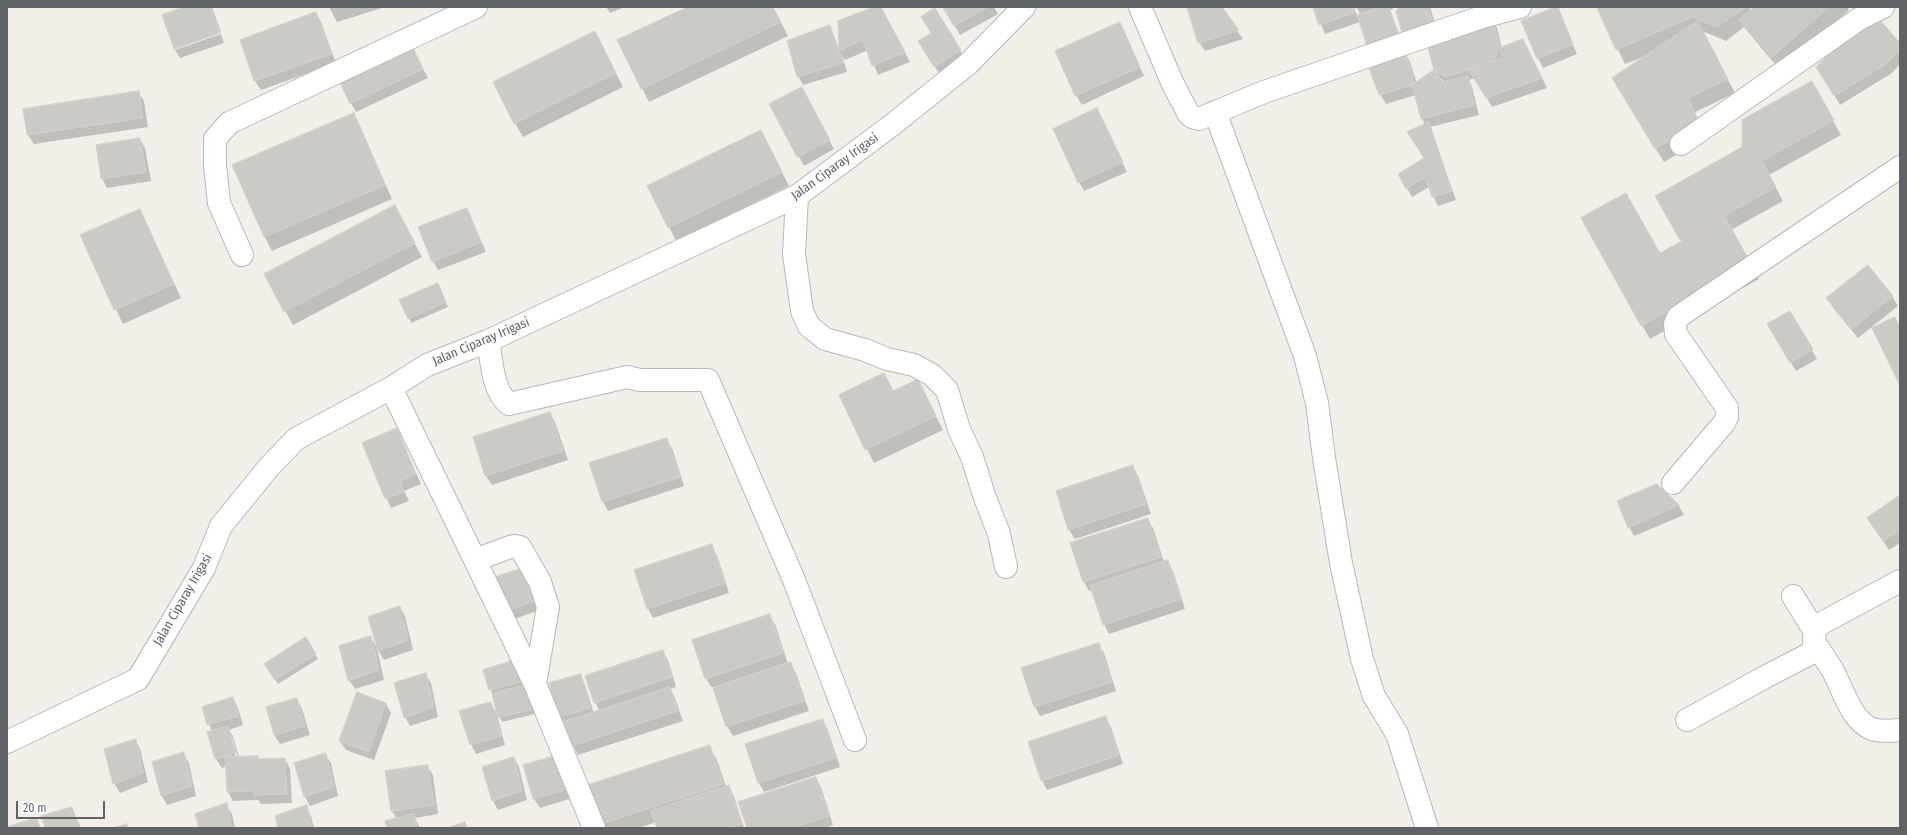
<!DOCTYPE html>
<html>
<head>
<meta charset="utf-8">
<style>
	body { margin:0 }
	#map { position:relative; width:1907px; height:835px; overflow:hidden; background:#f1efe8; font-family:"Fira Sans Condensed",sans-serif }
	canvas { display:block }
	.frame { position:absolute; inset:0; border:8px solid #5f6368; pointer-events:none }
	.scale { position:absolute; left:16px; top:801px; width:89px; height:18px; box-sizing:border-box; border:2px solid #5f6368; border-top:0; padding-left:5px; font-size:12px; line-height:14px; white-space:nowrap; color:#5f6368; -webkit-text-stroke:3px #fff; paint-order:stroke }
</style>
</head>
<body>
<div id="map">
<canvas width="1907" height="835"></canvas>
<div class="frame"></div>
<div class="scale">20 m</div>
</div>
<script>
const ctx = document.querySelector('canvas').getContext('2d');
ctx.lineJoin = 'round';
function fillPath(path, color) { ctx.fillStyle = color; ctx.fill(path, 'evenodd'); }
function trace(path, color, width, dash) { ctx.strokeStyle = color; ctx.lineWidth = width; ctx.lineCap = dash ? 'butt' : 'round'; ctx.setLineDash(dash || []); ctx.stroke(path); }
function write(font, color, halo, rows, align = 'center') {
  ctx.font = font + ' "Fira Sans Condensed",sans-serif'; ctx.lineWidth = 3; ctx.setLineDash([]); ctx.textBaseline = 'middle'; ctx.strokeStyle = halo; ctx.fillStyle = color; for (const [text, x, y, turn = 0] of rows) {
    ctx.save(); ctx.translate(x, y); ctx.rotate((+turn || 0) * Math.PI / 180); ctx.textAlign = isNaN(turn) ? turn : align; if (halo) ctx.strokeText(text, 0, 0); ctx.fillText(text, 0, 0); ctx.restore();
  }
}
const shadow = new Path2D(`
	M187 7H212L221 32 175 49 163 16Z
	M329 7H385L337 22Z
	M606 7H625L610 13Z
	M690 7H773L788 36 649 102 642 88Z
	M877 7H880L910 62 878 75 868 50 845 60 842 56 847 72 803 85 798 76 829 26 839 48Z
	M944 7H994L998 14 960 35Z
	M1188 7H1220L1243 39 1205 51 1199 42Z
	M1314 7H1354L1357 16 1361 15 1356 7H1393V9L1390 10 1405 49 1360 22 1325 34Z
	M1402 7H1430L1439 35Z
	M1557 7 1577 54 1543 68 1538 58Z
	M1598 7H1749L1751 11 1755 7H1847L1849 10 1780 70 1744 27 1726 41 1702 31 1735 93 1695 112 1706 137 1664 162 1621 92 1651 54 1625 64Z
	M935 10 966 60 940 75 925 51 932 34Z
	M316 13 321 22 336 63 261 90 255 81 241 40Z
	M1491 19 1497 28 1502 48 1528 49 1547 88 1492 107 1475 78 1469 80 1472 87 1479 115 1430 127 1456 200 1438 206 1429 187 1412 197 1399 175 1425 159V125L1422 118 1416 95 1386 104 1380 94 1405 53 1410 62 1417 84 1437 73 1434 69ZM1439 78 1446 82 1442 83Z
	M1125 33 1144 76 1082 105 1076 95Z
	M221 34 224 43 180 58 175 50Z
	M1900 44V64L1892 73 1840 105 1823 76Z
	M602 46 623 87 523 137 515 123Z
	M414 52 428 78 356 112 351 103Z
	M1812 83 1841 135 1769 175 1783 201 1731 230 1759 279 1650 339 1582 219 1659 254 1682 242 1656 196 1743 148Z
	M138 92 144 101 148 127 34 144 28 135 24 110Z
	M807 98 834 149 804 166 771 105Z
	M1097 109 1127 172 1084 191 1079 182Z
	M353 114 361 128 392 199 272 251 265 237 233 166Z
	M140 139 145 148 151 181 107 188 102 178Z
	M768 145 789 186 676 241 669 227Z
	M467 209 486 252 438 270 433 261Z
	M140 210 181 298 123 324 81 236Z
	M402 220 422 257 293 325 265 274Z
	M440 288 448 307 411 323 409 318Z
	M1892 296 1898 306 1858 338 1833 308 1828 298Z
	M1790 312 1817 359 1796 371 1768 325Z
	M884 374 894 392 918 380 943 430 874 463 840 395Z
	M550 413 555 422 568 460 492 485 486 476 474 438Z
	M397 430 421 484 404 491 409 501 391 508 363 444Z
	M666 439 672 448 684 486 608 511 603 502 590 464Z
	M1133 467 1138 476 1151 514 1075 539 1069 530 1057 492Z
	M1657 485 1679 506 1684 515 1634 536 1629 527Z
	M1900 496V543L1889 550 1868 518Z
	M1147 519 1153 528 1164 562 1167 561 1173 571 1185 609 1109 634 1104 624 1093 590 1089 591 1084 582 1071 544Z
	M711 546 717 555 729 593 653 618 648 609Z
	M527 568 540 610 511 620 506 611Z
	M400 607 405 616 413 650 384 660 377 649Z
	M769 615 775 624 788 664 790 663 796 673 809 711 733 736 727 726 714 687H711L706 678Z
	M371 637 377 648 384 680 355 689 349 680Z
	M305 638 318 659 278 684 268 668Z
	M1098 644 1104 653 1116 691 1040 716 1035 707 1022 669Z
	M662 651 668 660 676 687 670 689 675 698 683 721 578 755 573 745 566 726 560 717 580 675 585 685 594 714 600 712 595 702Z
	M514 661 529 691 535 714 502 722 484 670Z
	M425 674 431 683 438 717 410 726 405 717Z
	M233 698 238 708 243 725 229 730 233 736 239 757H257L259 760 285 759 290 769 292 803 261 804 258 800 233 801 228 792 227 766 222 768 216 759 212 732 203 707ZM230 736H232L238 758H236Z
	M297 699 302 709 310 735 280 744 274 735 267 708Z
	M490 703 496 712 505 745 476 754 471 744Z
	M386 704 391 713 374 760 346 750 340 741Z
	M1105 717 1111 727 1123 764 1047 790 1042 780Z
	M822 720 828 730 840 767 764 792 759 783 746 745Z
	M135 740 140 749 148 782 120 793 114 783Z
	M709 746 717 760 726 787 728 786 734 796 744 828H658L656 822 639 828H601L599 825Z
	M183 753 189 763 196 796 167 805 162 796 154 763Z
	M325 754 331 763 338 796 310 806 305 797Z
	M514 758 519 767 527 800 498 810 493 801Z
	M427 766 433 775 438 814 415 818 420 828H388L397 819 392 811 387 772Z
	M560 767 569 799 540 808 534 799Z
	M816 778 821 787 833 825 825 828H748Z
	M226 805 232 814 235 828H200Z
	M306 807 311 816 314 828H279Z
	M72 808 81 828H46Z`);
const building = new Path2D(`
	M184 7H211L220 33 174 49 162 15Z
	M688 7H773L781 22 641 89 617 40Z
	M874 7H881L905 52 872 66 863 40 839 51 838 21Z
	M943 7H988L954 26Z
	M1187 7H1222L1239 30 1198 43Z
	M1313 7H1353L1355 12 1319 25Z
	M1381 7H1389L1400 39 1368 49 1357 15Z
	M1400 7H1428L1434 25 1403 36 1396 11Z
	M1555 7H1558L1573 44 1537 59 1521 21Z
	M1597 7H1746L1717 27 1692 17 1616 50Z
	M1754 7H1829L1772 57 1739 20Z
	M935 8 961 50 934 67 918 41 931 33 921 17Z
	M316 12 332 54 254 81 240 40Z
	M1873 12 1900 43V50L1886 64 1834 96 1816 67Z
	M1492 17 1500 48 1493 61 1446 77 1434 70 1427 44Z
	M1698 21 1728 79 1688 98 1699 123 1655 149 1612 78Z
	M1120 22 1140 67 1075 96 1055 51Z
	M830 25 843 63 797 77 787 41Z
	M595 31 616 73 514 124 493 82Z
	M1523 39 1542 78 1486 98 1468 69 1503 58 1500 48Z
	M410 41 423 69 350 104 337 76Z
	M1405 52 1413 77 1412 85 1379 95 1368 66Z
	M1434 70 1443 82 1468 76 1474 105 1421 119 1412 85Z
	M1812 81 1834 120 1762 161 1776 187 1680 240 1655 196 1742 147V120Z
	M802 87 830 140 797 157 769 104Z
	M139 91 143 118 27 135 23 109Z
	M1097 108 1123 162 1078 183 1053 129Z
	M354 113 385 185 264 237 232 165Z
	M1429 122 1452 191 1432 197 1425 177 1406 189 1398 174 1424 158 1407 132Z
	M761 130 782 172 668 228 647 186Z
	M140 138 146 172 101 179 96 145Z
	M1626 193 1660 253 1725 217 1752 265 1641 326 1581 218Z
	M395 205 415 243 284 312 264 274Z
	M467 208 481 242 432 262 418 227Z
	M140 209 174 284 114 310 80 235Z
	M1868 265 1893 296 1852 329 1826 298Z
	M438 283 446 302 408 319 399 300Z
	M1790 311 1813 349 1790 363 1767 324Z
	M1895 317 1900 328V386L1872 328Z
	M884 373 893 391 918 379 936 416 865 450 839 395Z
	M550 412 563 451 485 476 473 437Z
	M397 428 416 474 400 481 404 492 385 499 362 443Z
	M667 438 680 477 602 502 589 463Z
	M1133 465 1146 504 1068 530 1056 491Z
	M1657 484 1679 505 1628 528 1617 501Z
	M1900 495V530L1883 541 1867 518Z
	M1148 518 1161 557 1083 582 1070 543Z
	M712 544 725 583 647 609 634 570Z
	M1168 560 1181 599 1103 625 1090 586Z
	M527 567 535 601 505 611 495 577Z
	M400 606 408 640 378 651 368 617Z
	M770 614 783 653 705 679 692 640Z
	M371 636 379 670 348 681 339 646Z
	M306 637 316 654 275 680 264 664Z
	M1099 643 1112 682 1034 707 1021 668Z
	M663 650 672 677 594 703 585 676Z
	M514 660 521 682 489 690 483 670Z
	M791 662 804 701 726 727 713 688Z
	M426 673 434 707 404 718 394 683Z
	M581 674 590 708 559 717 549 683Z
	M527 685 533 709 498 718 492 694Z
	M670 687 678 711 572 746 564 722Z
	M357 692 386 703 369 752 339 741Z
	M233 697 239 716 207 725 202 707Z
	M297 698 305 726 274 735 266 707Z
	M491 702 501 736 470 745 459 711Z
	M1106 716 1119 755 1041 781 1028 742Z
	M823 719 836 758 758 783 745 744Z
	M228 726 236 753 215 759 207 732Z
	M136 739 143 773 113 784 104 749Z
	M710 745 723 784 598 825 585 786Z
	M184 752 192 786 161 796 152 762Z
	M326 753 334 787 304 797 294 763Z
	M258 756V759L285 758 287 794 254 795V791L227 792 225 757Z
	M555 756 565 790 533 799 523 765Z
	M514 757 522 791 492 801 482 767Z
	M428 765 434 805 391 811 385 771Z
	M816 777 829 816 792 828H747L738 802Z
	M729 785 742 824 730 828H657L651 811Z
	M227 803 232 828H199L195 814Z
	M307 805 312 828H278L275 816Z
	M72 807 79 828H45L41 816Z
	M414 814 417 828H387L385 821Z
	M37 818 40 828H7V827Z
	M465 822 467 828H447Z
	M127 824 128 828H114Z`);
const minor = new Path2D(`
	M1140 7 1172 82 1188 113 1192 117 1199 119 1264 92 1479 18 1520 7
	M1215 112 1305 356 1317 403 1324 458 1341 563 1362 659 1374 696 1397 734 1427 828
	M1681 144 1859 19 1883 7
	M797 196 794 254 802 311 809 326 825 339 865 350 887 359 914 365 932 375 947 390 959 429 972 457 984 495 999 534 1006 567
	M242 255 219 203 215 165V139L229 123 476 7
	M488 341C492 360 492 391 509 404L627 377 640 380H708L794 580 855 740
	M391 388 475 560 510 547 515 546 520 547 540 582 548 607 535 684 594 828
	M1673 483 1724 423 1727 417V408L1676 334 1675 324 1678 317 1900 167
	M475 560 535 684
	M1900 581 1820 624C1815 629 1814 634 1814 642 1820 651 1827 661 1833 671 1843 689 1851 721 1872 729 1881 732 1891 731 1900 730
	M1793 596 1815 632
	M1687 720 1765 677 1819 649
	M7 742 138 679 204 568 221 526 269 467 296 439 391 388 427 365 488 341 797 196 892 125 968 64 1024 7`);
const streetNames = [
	["Jalan Ciparay Irigasi",835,167,-36],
	["Jalan Ciparay Irigasi",481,342,-23],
	["Jalan Ciparay Irigasi",183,600,-60]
];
fillPath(shadow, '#0003');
fillPath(building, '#cccac5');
trace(building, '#d6d1c6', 1);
trace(minor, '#b5b8bc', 24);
trace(minor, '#fff', 22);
write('13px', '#5f6368', '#fff', streetNames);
</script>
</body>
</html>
